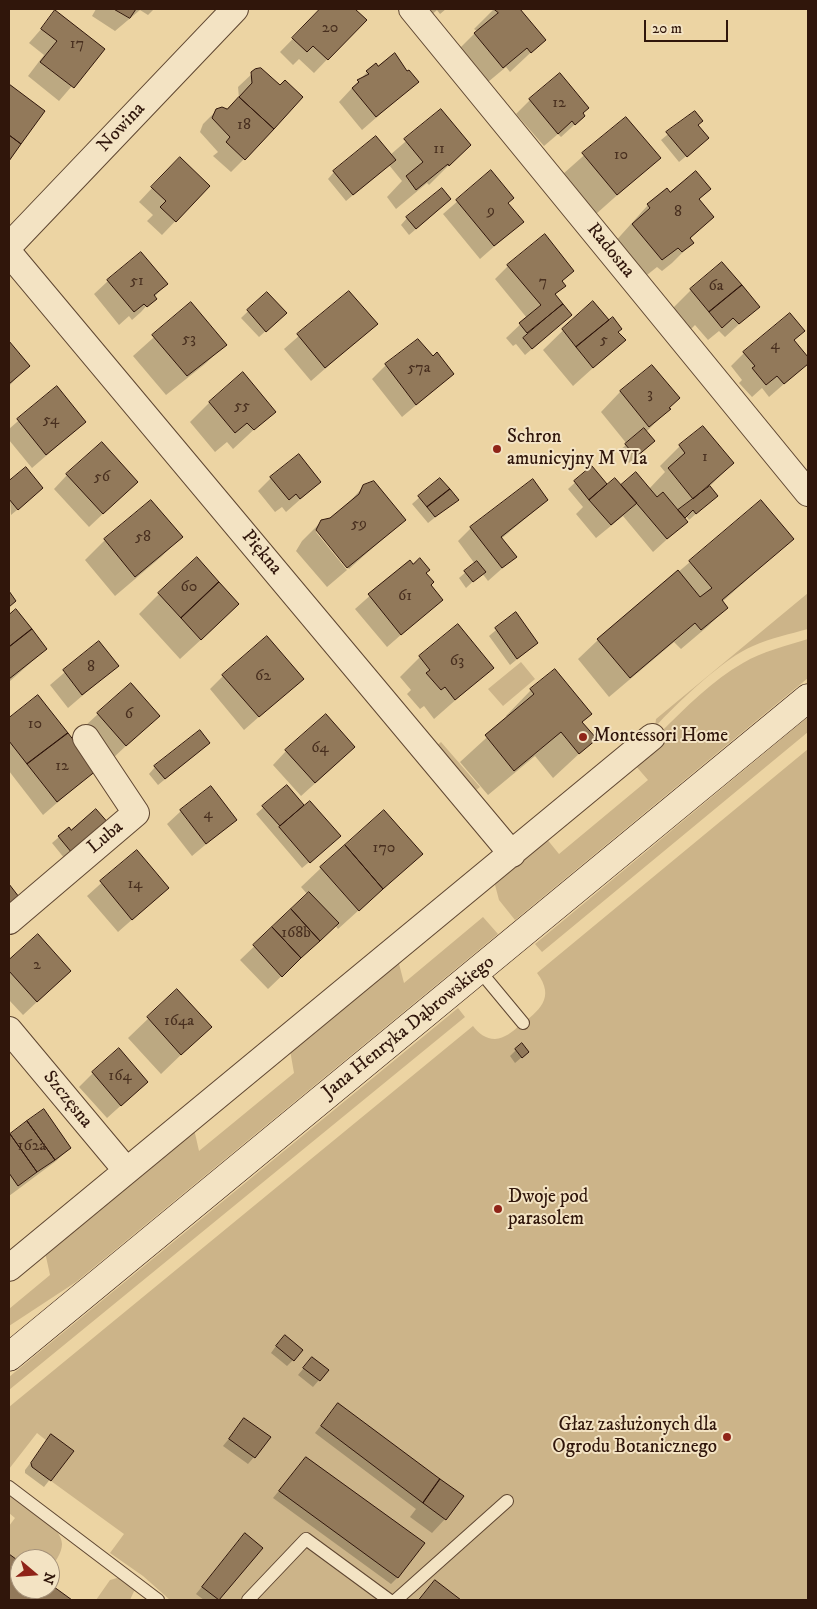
<!DOCTYPE html>
<html>
<head>
<meta charset="utf-8">
<style>
	body { margin:0 }
	#map { position:relative; width:817px; height:1609px; overflow:hidden; background:#ecd4a3; font-family:"IM FELL DW Pica",serif }
	canvas { display:block }
	.frame { position:absolute; inset:0; border:10px solid #30160b; pointer-events:none }
	.north { position:absolute; left:10px; top:1549px; width:50px; height:50px; box-sizing:border-box; background:#f3e3c3; border:1px solid #a59179; border-radius:50%; rotate:108deg; font-size:14px; font-weight:700; line-height:20px; text-align:center; color:#30160b }
	.north::after { content:''; display:block; margin:auto; width:18px; height:22px; background:#8f2418; clip-path:polygon(50% 0,100% 100%,50% 72%,0 100%) }
	.scale { position:absolute; left:644px; top:20px; width:84px; height:22px; box-sizing:border-box; border:2px solid #30160b; border-top:0; padding-left:6px; font-size:15px; line-height:18px; white-space:nowrap; color:#30160b; -webkit-text-stroke:4px #f3e3c3; paint-order:stroke }
</style>
</head>
<body>
<div id="map">
<canvas width="817" height="1609"></canvas>
<div class="frame"></div>
<div class="north">N</div>
<div class="scale">20 m</div>
</div>
<script>
const ctx = document.querySelector('canvas').getContext('2d');
ctx.lineJoin = 'round';
function fillPath(path, color) { ctx.fillStyle = color; ctx.fill(path, 'evenodd'); }
function trace(path, color, width, dash) { ctx.strokeStyle = color; ctx.lineWidth = width; ctx.lineCap = dash ? 'butt' : 'round'; ctx.setLineDash(dash || []); ctx.stroke(path); }
function write(font, color, halo, rows, align = 'center') {
  ctx.font = font + ' "IM FELL DW Pica",serif'; ctx.lineWidth = 4; ctx.setLineDash([]); ctx.textBaseline = 'middle'; ctx.strokeStyle = halo; ctx.fillStyle = color; for (const [text, x, y, turn = 0] of rows) {
    ctx.save(); ctx.translate(x, y); ctx.rotate((+turn || 0) * Math.PI / 180); ctx.textAlign = isNaN(turn) ? turn : align; if (halo) ctx.strokeText(text, 0, 0); ctx.fillText(text, 0, 0); ctx.restore();
  }
}
const green = new Path2D(`
	M808 593V629C790 634 770 638 753 646 725 657 676 704 655 727L656 719Z
	M808 639V678L515 920 499 900 494 881 546 838 559 854 648 780 635 765 665 740 660 733C685 708 713 680 743 663 763 651 786 646 808 639Z
	M521 662 535 679 503 706 488 689Z
	M808 717V732L542 952 535 944Z
	M441 742 480 787 470 795 432 750Z
	M808 749V1600H170L143 1576 110 1553 124 1534 51 1481 74 1451 47 1441 37 1433 9 1469V1407L473 1026C478 1033 486 1039 495 1039 505 1038 512 1032 519 1026 539 1011 556 998 537 973Z
	M483 917 498 934 76 1282 9 1326V1309L50 1275 45 1252 194 1129 199 1151 294 1073 290 1050 398 960 404 983Z
	M458 1008 465 1017 9 1390V1377Z
	M9 1493C23 1504 62 1526 62 1544 62 1553 55 1562 50 1569V1559H20V1562L9 1554V1526L15 1518 9 1513Z
	M117 1578 123 1580 135 1589 130 1600H96L110 1580Z`);
const shadow = new Path2D(`
	M96 9H154L148 15 140 10 115 31 92 16Z
	M322 9H343L346 12 353 9 365 20 314 73 299 59 293 65 280 52Z
	M419 9H446L440 14 437 10 427 19Z
	M494 9H518L544 40 510 72 506 67 482 87 455 53 477 31 474 29Z
	M56 12 103 50 59 101 28 76 44 55 29 43Z
	M378 68 407 73 417 82 362 130 339 102 367 72Z
	M256 70 244 159 231 172 213 156 218 152 200 132 203 124 217 110 227 111 239 98 238 87Z
	M9 85 43 111 9 159Z
	M530 100 582 114 584 116 561 137 558 134 544 146 516 114Z
	M441 111 469 145 429 185 427 183 396 209 387 197 402 181 389 165 346 201 328 179 334 172 390 155Z
	M695 112 701 144 679 162 661 140Z
	M626 118 659 158 596 214 563 174Z
	M167 172 209 186 162 235 147 221 153 215 139 202Z
	M491 172 507 203 522 222 480 259 443 214Z
	M698 200 712 217 689 240 692 243 672 263 662 271 657 267 642 279 613 244 648 205Z
	M443 206 409 235 401 225 407 218Z
	M508 266 561 282 564 286 554 296 571 315 525 355 516 344 513 346 506 338 527 318 495 279Z
	M108 281 166 284 141 312 132 320 129 316 119 325 94 294Z
	M691 290 758 307 725 337 719 331 708 340 695 325 689 331 671 310Z
	M349 292 376 324 311 381 284 349Z
	M267 293 278 320 259 337 241 318Z
	M592 302 624 340 573 386 543 350Z
	M191 304 225 345 205 364 166 395 133 356Z
	M804 331 793 341 808 359V363L769 397 762 388 752 397 739 383 742 380 731 366 744 353Z
	M418 341 432 357 453 374 402 417 372 379 386 365Z
	M9 343 28 366 9 386Z
	M652 367 669 409 646 432 647 448 629 463 619 451 627 444 601 412 620 392Z
	M56 388 85 422 32 468 9 440V429Z
	M210 402 274 411 233 449 227 442 215 452 190 422Z
	M680 446 733 463 709 487 716 496 689 520 686 516 683 519 686 522 653 552 623 516 596 538 576 514 583 507 568 489 592 467 601 491 621 486 649 489 665 472 660 466Z
	M26 468 35 495 11 515 9 483Z
	M67 475 123 495 89 527 54 489Z
	M271 478 320 482 286 512 282 507 275 512 258 491Z
	M440 479 457 500 428 523 412 504Z
	M364 486 404 520 349 569 317 530 316 532 347 570 327 587 296 551 302 541 322 521 330 519 342 510Z
	M547 500 501 539 515 557 488 581 482 573 466 588 459 578 475 564 458 541 471 528Z
	M151 502 181 537 161 557 115 596 85 560 105 540Z
	M792 539 722 602 727 608 707 627 681 649 674 642 609 697 578 659 598 640 690 562Z
	M409 561 424 573 429 585 441 600 387 647 355 609Z
	M159 594 218 624 180 659 139 614Z
	M16 611 46 649 9 682V616Z
	M515 614 537 643 510 665 489 636Z
	M99 643 117 666 68 708 50 685Z
	M420 657 492 668 434 719 424 706 420 709 407 694 411 690 400 677Z
	M554 671 582 722 595 739 553 778 535 756 488 795 460 762 508 718 506 716 531 690Z
	M223 676 302 679 244 730 210 689Z
	M38 697 95 770 43 815 9 771V720Z
	M98 714 158 716 112 759 84 727Z
	M209 743 158 785 149 774 155 767Z
	M286 751 340 761 301 796 273 765Z
	M287 787 332 843 302 868 256 814Z
	M181 811 235 820 192 856 167 824Z
	M108 825 65 859 52 843 59 837 70 831Z
	M137 851 168 888 118 932 87 896Z
	M421 854 338 929 335 925 268 989 240 960 308 895 301 887 321 868Z
	M38 936 70 971 23 1015 9 1000V962Z
	M177 991 210 1027 161 1074 128 1038Z
	M516 1050 528 1052 515 1063 510 1056Z
	M93 1073 147 1082 107 1118 79 1087Z
	M44 1111 70 1148 56 1161 9 1196V1136Z
	M278 1343 293 1360 287 1366 271 1353Z
	M312 1358 319 1380 313 1387 298 1375Z
	M338 1404 445 1519 432 1533 410 1517 416 1509 315 1433Z
	M244 1420 254 1457 248 1464 223 1446Z
	M51 1436 72 1451 44 1487 25 1473V1470Z
	M299 1466 398 1577 391 1584 273 1498Z
	M239 1541 261 1548 219 1600H204L196 1594Z
	M9 1555 20 1564V1589H50V1586L70 1600H9Z`);
const building = new Path2D(`
	M114 9H136L130 18Z
	M320 9H355L367 20 328 60 313 46 307 52 292 38Z
	M494 9H520L546 40 531 53 527 48 503 68 474 33 498 13Z
	M55 10 105 49 74 88 40 62 57 41 41 29Z
	M395 53 407 71 409 70 419 82 376 117 352 88 359 82 357 80 369 74 366 71 376 63 378 66Z
	M261 68 280 85 285 80 303 97 274 129 239 97 252 83 251 72 255 69Z
	M560 73 589 108 583 113 585 116 575 125 572 121 558 134 529 99Z
	M9 84 45 111 21 144 9 135Z
	M239 97 274 129 245 160 226 142 230 137 212 118 216 109 222 107 227 109Z
	M441 109 471 145 449 166 448 164 416 190 406 176 423 162 404 139Z
	M695 111 703 121 698 125 709 138 687 157 666 132Z
	M626 117 661 158 617 195 582 153Z
	M9 135 21 144 9 161Z
	M376 136 396 160 353 195 333 171Z
	M180 157 210 186 176 222 160 207 166 201 151 187Z
	M491 170 514 198 508 203 524 222 494 246 456 200Z
	M696 171 711 189 699 199 714 217 690 238 694 243 682 252 678 248 662 260 632 224 650 208 647 204 667 188 670 192Z
	M442 188 451 199 416 229 406 217Z
	M545 234 574 271 562 281 566 286 555 294 563 304 527 333 519 323 541 305 507 265Z
	M141 252 168 284 154 295 157 299 147 307 144 304 134 312 107 280Z
	M722 262 742 285 709 312 690 289Z
	M742 285 760 307 739 324 733 318 722 328 709 312Z
	M349 291 378 324 325 368 297 334Z
	M267 292 287 313 266 332 247 310Z
	M593 301 609 320 576 347 562 329Z
	M191 302 227 345 187 376 152 335Z
	M563 304 572 315 532 349 523 338Z
	M790 313 805 331 794 340 808 357V364L784 384 777 376 766 385 752 368 755 366 743 352Z
	M613 317 622 329 618 332 626 340 593 368 576 347Z
	M418 339 433 356 437 352 454 374 416 405 385 364Z
	M9 341 30 366 9 384Z
	M652 365 680 398 669 408 671 409 649 427 620 391Z
	M243 372 276 412 254 430 247 423 235 433 209 402Z
	M57 386 86 422 46 455 17 419Z
	M703 426 734 463 693 499 668 468 685 453 679 445Z
	M644 428 655 441 636 457 625 444Z
	M102 442 138 482 103 514 66 474Z
	M299 454 321 482 300 499 296 494 289 500 270 477Z
	M592 466 607 484 589 500 574 481Z
	M26 467 43 488 18 510 9 499V481Z
	M636 472 657 497 663 492 688 522 667 539 621 485Z
	M440 478 450 489 427 507 418 496Z
	M615 478 637 503 611 525 589 500Z
	M533 479 548 500 501 537 517 557 502 568 470 527Z
	M374 481 406 520 347 568 316 530 321 520 330 518 359 494 363 485Z
	M710 486 718 496 696 514 693 510 685 518 678 510Z
	M450 489 459 500 435 517 427 507Z
	M151 500 183 537 135 577 104 539Z
	M761 500 794 539 722 600 728 608 701 630 695 623 630 678 597 639 678 570 700 597 712 588 689 561Z
	M197 557 219 582 181 618 158 593Z
	M420 558 430 570 426 573 434 582 431 585 443 600 401 635 368 594 410 560 413 564Z
	M477 561 486 572 473 582 464 571Z
	M219 582 239 604 201 640 181 618Z
	M9 591 16 601 9 607Z
	M16 609 32 629 9 647V615Z
	M516 612 538 643 517 659 495 628Z
	M458 624 494 668 455 700 445 687 441 690 426 673 430 670 419 656Z
	M32 629 47 649 9 679V647Z
	M267 636 304 679 259 717 222 675Z
	M99 641 119 666 82 695 63 670Z
	M555 669 592 714 582 722 597 739 579 754 561 732 514 771 485 735 534 694 530 689Z
	M131 683 160 716 126 746 97 713Z
	M38 695 68 733 27 764 9 741V718Z
	M326 714 355 747 315 783 285 750Z
	M200 730 210 743 165 779 154 766Z
	M68 733 97 770 57 802 27 764Z
	M287 785 304 805 280 826 262 806Z
	M211 786 237 820 206 844 180 810Z
	M310 801 341 836 310 863 279 827Z
	M96 809 110 825 72 853 58 836 69 827 71 830Z
	M384 810 423 854 383 889 345 845Z
	M345 845 383 889 359 911 320 867Z
	M137 850 169 888 132 920 100 881Z
	M9 884 19 897 9 906Z
	M309 892 339 923 320 941 291 909Z
	M291 909 320 941 301 958 272 927Z
	M272 927 301 958 282 977 253 945Z
	M38 934 71 971 37 1002 9 971V960Z
	M177 989 212 1027 181 1055 147 1017Z
	M522 1043 529 1052 522 1058 515 1049Z
	M119 1048 148 1082 121 1106 92 1072Z
	M44 1109 71 1148 55 1160 27 1121Z
	M27 1121 55 1160 37 1172 10 1134Z
	M10 1134 37 1172 18 1186 9 1173Z
	M285 1335 303 1350 294 1361 276 1346Z
	M312 1357 329 1370 320 1381 303 1368Z
	M338 1403 440 1479 423 1503 321 1426Z
	M244 1418 271 1437 255 1458 229 1439Z
	M51 1434 74 1451 51 1481 32 1467 31 1463Z
	M306 1457 425 1543 398 1578 279 1491Z
	M440 1479 464 1496 446 1520 423 1503Z
	M245 1533 263 1548 219 1600 202 1587Z
	M9 1554 20 1562V1589H50V1584L72 1600H9Z
	M435 1580 461 1600H419Z`);
const lane = new Path2D(`
	M479 970 523 1023
	M9 1487 158 1600
	M248 1600 306 1539 389 1600
	M396 1600 507 1501`);
const street = new Path2D(`
	M412 9 808 493
	M9 246 235 9
	M9 253 512 854
	M9 921 136 813 86 738
	M9 1030 126 1170
	M9 1268 652 737`);
const secondary = new Path2D(`
	M9 1357 808 698`);
const markers = [
	[497,449,5,"#8f2418"],
	[583,737,5,"#8f2418"],
	[498,1209,5,"#8f2418"],
	[727,1437,5,"#8f2418"]
];
const numberNames = [
	["20",330,29],
	["17",77,45],
	["12",559,104],
	["18",244,126],
	["11",439,150],
	["10",621,156],
	["9",491,212],
	["8",678,213],
	["51",137,282],
	["7",543,283],
	["6a",716,287],
	["53",189,340],
	["5",604,341],
	["4",775,346],
	["57a",419,369],
	["3",650,395],
	["55",242,407],
	["54",51,421],
	["1",705,458],
	["56",102,478],
	["59",359,525],
	["58",143,538],
	["60",189,588],
	["61",405,597],
	["63",457,662],
	["8",91,668],
	["62",263,677],
	["6",129,715],
	["10",35,725],
	["64",320,749],
	["12",62,767],
	["4",208,815],
	["170",384,849],
	["14",135,885],
	["168b",296,934],
	["2",37,966],
	["164a",179,1022],
	["164",120,1077],
	["162a",32,1147]
];
const streetNames = [
	["Nowina",122,128,-47],
	["Radosna",610,251,51],
	["Piękna",261,553,50],
	["Luba",106,838,-40],
	["Jana Henryka Dąbrowskiego",409,1028,-39],
	["Szczęsna",67,1100,51]
];
const poiNames = [
	["Schron",507,438],
	["amunicyjny M VIa",507,460],
	["Montessori Home",593,737],
	["Dwoje pod",508,1198],
	["parasolem",508,1220],
	["Głaz zasłużonych dla",717,1426,"right"],
	["Ogrodu Botanicznego",717,1448,"right"]
];
fillPath(green, '#ccb489');
fillPath(shadow, '#0003');
fillPath(building, '#92795a');
trace(building, '#30160b', 1);
trace(lane, '#5f4631', 14);
trace(street, '#5f4631', 28);
trace(secondary, '#30160b', 29);
trace(lane, '#f3e3c3', 12);
trace(street, '#f3e3c3', 26);
trace(secondary, '#f3e3c3', 28);
for (const [x, y, r, color] of markers) { const dot = new Path2D(); dot.arc(x, y, r, 0, 2 * Math.PI); ctx.fillStyle = color; ctx.fill(dot); trace(dot, '#f3e3c3', 2); }
write('16px', '#482f1f', null, numberNames);
write('19px', '#30160b', '#f3e3c3', streetNames);
write('19px', '#30160b', '#f3e3c3', poiNames, 'left');
</script>
</body>
</html>
